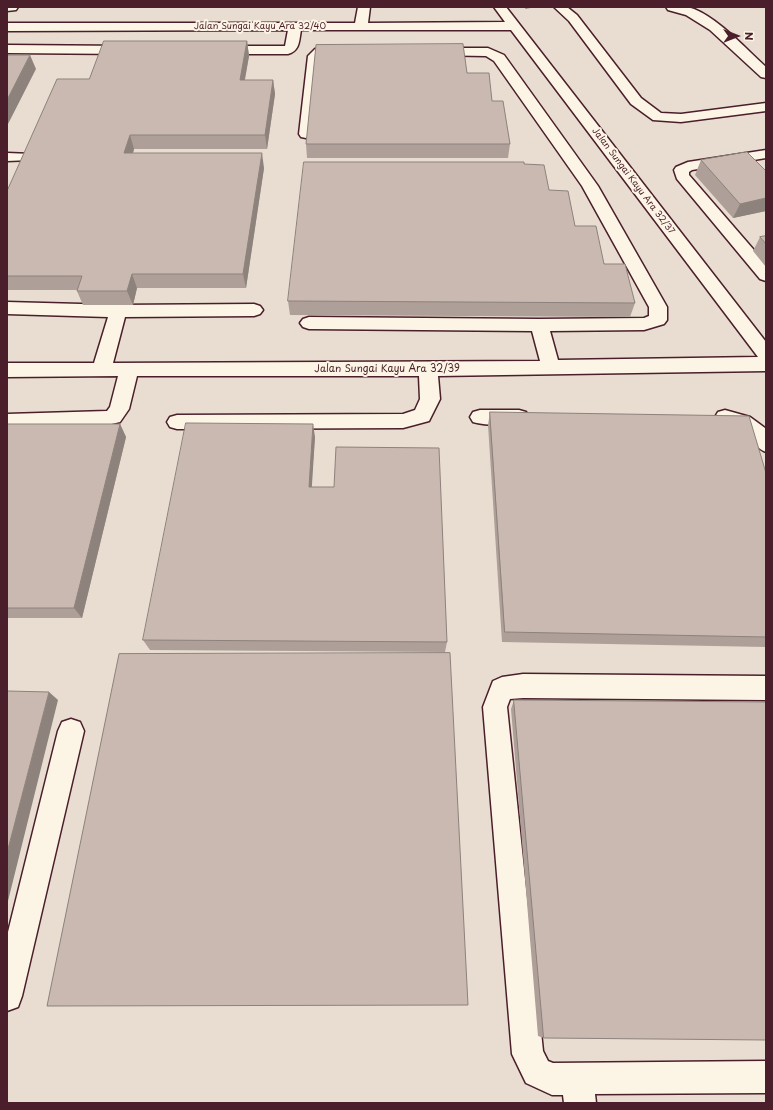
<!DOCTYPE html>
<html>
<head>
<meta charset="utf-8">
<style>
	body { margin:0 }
	#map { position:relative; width:773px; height:1110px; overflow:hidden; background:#f5ecde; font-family:"Playpen Sans",sans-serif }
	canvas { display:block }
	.frame { position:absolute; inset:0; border:8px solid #4a1f2b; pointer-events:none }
	.north { position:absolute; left:717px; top:16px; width:40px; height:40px; -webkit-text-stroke:3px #fcf5e5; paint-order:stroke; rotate:90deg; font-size:11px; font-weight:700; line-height:16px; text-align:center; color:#4a1f2b }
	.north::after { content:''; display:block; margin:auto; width:14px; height:18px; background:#4a1f2b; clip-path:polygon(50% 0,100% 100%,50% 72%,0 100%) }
</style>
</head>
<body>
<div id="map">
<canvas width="773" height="1110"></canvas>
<div class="frame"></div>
<div class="north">N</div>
</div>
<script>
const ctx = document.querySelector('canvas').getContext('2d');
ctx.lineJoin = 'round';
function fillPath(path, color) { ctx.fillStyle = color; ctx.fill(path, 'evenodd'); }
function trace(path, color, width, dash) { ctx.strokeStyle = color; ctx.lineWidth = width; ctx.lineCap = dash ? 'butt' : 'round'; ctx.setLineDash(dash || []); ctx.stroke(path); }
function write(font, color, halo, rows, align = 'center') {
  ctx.font = font + ' "Playpen Sans",sans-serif'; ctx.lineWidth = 4; ctx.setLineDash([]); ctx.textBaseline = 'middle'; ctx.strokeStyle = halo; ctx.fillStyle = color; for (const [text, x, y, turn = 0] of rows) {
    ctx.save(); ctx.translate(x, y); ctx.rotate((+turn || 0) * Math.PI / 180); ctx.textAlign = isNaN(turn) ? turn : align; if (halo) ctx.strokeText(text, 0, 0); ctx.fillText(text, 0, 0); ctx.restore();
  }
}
const built = new Path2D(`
	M7 7H766V1103H7Z`);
const minor = new Path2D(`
	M7 7H18L16 10 7 11Z
	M358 7H370L368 23 505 22 494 7H506L766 342V371L438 376 440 399 429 421 403 428 177 429 170 427 167 422 170 417 177 415 403 414 415 410 420 399 419 376H137L129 409 120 422 103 426 7 428V414L107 411 110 407 118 376 7 377V363H94L108 317 7 314V302L118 305 254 304 260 306 263 310 260 314 254 316 125 317 113 363 540 361 532 331 309 329 303 327 300 323 303 319 309 317 539 319 644 318 649 316V307L582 186 494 61 486 56 429 55 428 52 429 49 434 48H488L504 55 598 186 667 307V320L664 324 644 330 550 331 558 360 758 357 511 30H301C299 40 300 51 288 54H219L214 53 213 50 214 47 219 46H285L288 30 7 31V23H355Z
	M554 7H567L577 15 641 98 661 113 681 114 766 103V111L681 122 653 120 631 104 569 21Z
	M666 7C675 7 685 6 694 9 720 20 745 48 766 67V78L761 77 710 30 686 15 668 10Z
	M7 45 130 46 135 47 136 50 135 53 130 54 7 53Z
	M320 48 349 49 350 52 349 55 323 56 320 58 313 134 311 137 306 138 301 137 299 134 308 56 315 49Z
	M766 150V158L692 170 689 172V175L766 264V281L760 279 677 179 674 170 676 167 688 162Z
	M7 153 32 154 34 157 32 160 7 161Z
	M480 410H519L526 412 529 417 526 422C513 426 486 426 473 422L470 417 473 412Z
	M725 410 750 417 765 428 766 452C755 448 751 438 742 431 735 426 727 425 718 422L715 417 718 412Z
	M523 674 766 676V700L523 698 510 699 507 707 543 1051 548 1061 553 1063 766 1061V1093L595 1094 596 1103H564L563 1095H552L526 1083 512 1054 483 707 493 681 502 677Z
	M71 719 80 722 84 731 22 996 18 1007 7 1011V936L58 731 62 722Z`);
const wall = new Path2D(`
	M247 41 249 56 245 80H273L275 94 267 149H134L133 153 264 168 246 288H137L133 305H83L77 291V290H7V191Z
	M467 73 492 101 510 144 508 158H307L306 144Z
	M701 160 766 171V211L733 218 695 175Z
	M524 164 549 190 575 226 635 303 630 317 290 315 288 301Z
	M766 236V267L753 251 760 237Z
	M490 412 766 473V647L502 642 488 425Z
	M7 424H120L126 437 82 618H7Z
	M315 437 311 487 447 642 445 652 150 650 143 640Z
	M514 700 544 1038 538 1036 511 709Z`);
const shadedWall = new Path2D(`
	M526 7H536L525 9Z
	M247 41 249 56 242 94 240 80Z
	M30 55 36 69 7 126V100Z
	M273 80 275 94 267 149 265 135Z
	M130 135 134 149 129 168 124 153Z
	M262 153 264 168 246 288 243 274Z
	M766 198V211L733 218 740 204Z
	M132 274 137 288 133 305 127 291Z
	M120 424 126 437 82 618 74 608Z
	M313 424 315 437 311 500 309 487Z
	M49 692 58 700 7 905V853Z`);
const building = new Path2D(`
	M104 41H247L240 80H273L265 135H130L124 153H262L243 274H132L127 291H77L82 276H7V191L57 79H89Z
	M463 44 467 73H489L492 101H503L510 144H306L316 45Z
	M7 55H30L7 100Z
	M747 152 766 171V198L740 204 701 160Z
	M304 162H524V164L544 165 549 190 568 191 575 226H596L604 264H625L635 303 288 301Z
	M766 236V244L760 237Z
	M490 412 749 416 766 473V637L505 632Z
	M186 423 313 424 309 487H334L336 447 439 448 447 642 143 640Z
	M7 424H120L74 608H7Z
	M450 653 468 1005 47 1006 119 654Z
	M7 691 49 692 7 853Z
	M514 700 766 702V1040L544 1038Z`);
const farStreetnames = [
	["Jalan Sungai Kayu Ara 32/40",260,27],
	["Jalan Sungai Kayu Ara 32/37",633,181,53]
];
const streetNames = [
	["Jalan Sungai Kayu Ara 32/39",387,369]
];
fillPath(built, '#e8ddd0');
trace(minor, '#4a1f2b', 3);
fillPath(minor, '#fcf5e5');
fillPath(wall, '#ae9f98');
fillPath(shadedWall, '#8d827c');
fillPath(building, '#cab9b1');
trace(building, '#8d827c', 1);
write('9px', '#4a1f2b', '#fcf5e5', farStreetnames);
write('10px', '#4a1f2b', '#fcf5e5', streetNames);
</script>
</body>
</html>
